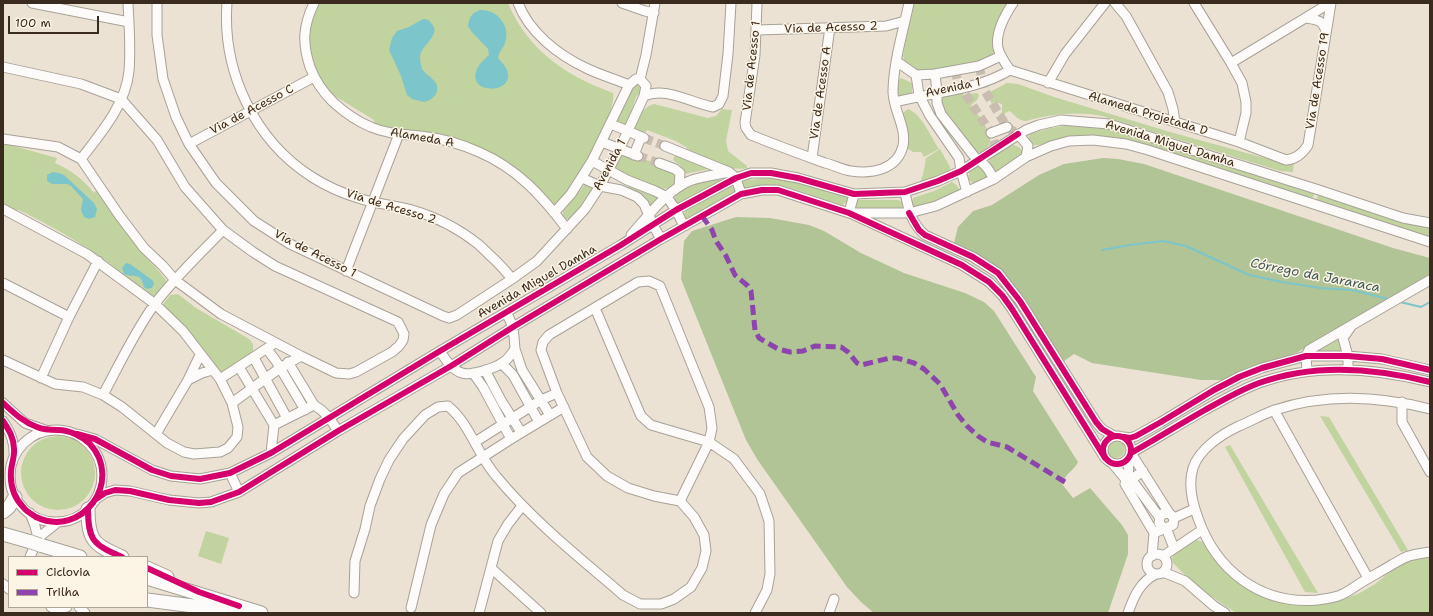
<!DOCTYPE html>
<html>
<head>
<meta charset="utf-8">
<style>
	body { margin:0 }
	#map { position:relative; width:1433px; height:616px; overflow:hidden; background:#ece2d4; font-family:"Shantell Sans",sans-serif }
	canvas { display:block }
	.frame { position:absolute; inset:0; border:4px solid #3b2a1e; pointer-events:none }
	.legend { position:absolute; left:8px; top:556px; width:140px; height:52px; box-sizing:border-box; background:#fcf5e5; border:1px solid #afa495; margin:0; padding:5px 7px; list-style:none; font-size:12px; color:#3b2a1e }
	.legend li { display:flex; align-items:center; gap:8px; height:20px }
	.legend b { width:20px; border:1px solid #afa495 }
	.scale { position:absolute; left:8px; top:16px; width:91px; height:18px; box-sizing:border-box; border:2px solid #3b2a1e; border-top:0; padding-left:5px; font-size:12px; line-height:14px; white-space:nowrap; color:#3b2a1e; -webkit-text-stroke:3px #fcf5e5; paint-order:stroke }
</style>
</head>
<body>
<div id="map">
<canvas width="1433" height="616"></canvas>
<div class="frame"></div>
<ul class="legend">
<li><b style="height:5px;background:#d6006c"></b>Ciclovia</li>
<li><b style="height:5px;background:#8e44ad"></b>Trilha</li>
</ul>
<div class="scale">100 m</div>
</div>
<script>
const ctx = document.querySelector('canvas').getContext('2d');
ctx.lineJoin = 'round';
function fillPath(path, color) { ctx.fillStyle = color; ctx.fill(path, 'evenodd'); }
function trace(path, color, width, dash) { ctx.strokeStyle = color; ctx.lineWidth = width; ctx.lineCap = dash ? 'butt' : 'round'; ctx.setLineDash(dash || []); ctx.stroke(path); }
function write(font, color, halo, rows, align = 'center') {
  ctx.font = font + ' "Shantell Sans",sans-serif'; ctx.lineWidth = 3; ctx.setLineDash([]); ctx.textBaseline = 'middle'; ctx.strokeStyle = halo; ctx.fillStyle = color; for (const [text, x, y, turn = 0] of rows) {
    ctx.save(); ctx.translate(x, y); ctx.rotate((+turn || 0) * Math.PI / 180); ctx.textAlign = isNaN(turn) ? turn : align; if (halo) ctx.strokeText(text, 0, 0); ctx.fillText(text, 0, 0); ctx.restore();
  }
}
const green = new Path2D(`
	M318 3H508C525 43 554 67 593 85 600 88 606 90 613 93 616 106 595 153 587 165 578 178 568 191 558 205L551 204 486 153 376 126 374 120 330 93 313 67 308 43 310 25Z
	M913 3H1010L993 56 988 61 923 75 905 64 903 56Z
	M901 78 912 83V94L901 98 897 96V81Z
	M635 81 643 89 636 97 627 124 624 126 618 123 617 122 627 92Z
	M1007 83 1018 84 1054 97 1170 132 1283 163 1294 162 1293 172 1280 171 1102 116C1074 111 1053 114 1026 121 1017 121 1015 114 1009 111L1000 116 999 115 1002 112V104L994 102 992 104 986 94Z
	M961 92 966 97 968 94 977 93 979 95 977 100 971 105C978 116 999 138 986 149 982 152 979 153 974 153L945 117 940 100 943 96Z
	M654 104 708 118 716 116 722 109 732 110 726 141 728 151 747 166V168C727 172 708 161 689 153L686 147 676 141 647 130 644 134 634 129C639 118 641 108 654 104Z
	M908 109C921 113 931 137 939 149L924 157 921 152H913L907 148 900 115Z
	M1070 125 1098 126 1117 131 1314 194 1312 200 1117 138C1099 136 1080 135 1062 138 1054 139 1041 146 1035 145 1032 145 1030 143 1028 140L1029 135C1042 129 1056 127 1070 125Z
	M3 143 57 158 55 163C71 170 83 179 94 193L99 187C113 209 125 231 141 252 148 260 163 274 167 282L159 296 153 297C133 285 118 268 99 256 73 238 47 224 19 210L14 211 3 206Z
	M1013 145 1017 146 1022 150V156L999 172 993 171 989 164 990 158 1005 148Z
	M940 149 950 167V172L946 182 942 185 933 186 919 192 916 195 914 190C923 182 924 170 926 158Z
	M627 153 675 170 678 181 668 188 659 190 616 170C615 162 619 157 627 153Z
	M676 153 710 167 709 169 685 174 680 165 673 160Z
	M979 165 982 166 988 175 987 178 974 184 969 180C967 173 972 168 979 165Z
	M771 177 789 179 847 196 849 198 847 202 842 205 784 186 776 185 743 189 741 183 743 181Z
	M709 180H721L722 181 680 205 674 200C677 186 696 183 709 180Z
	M952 182C958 185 961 189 957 196L915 209 913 206 912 201 913 198 934 191Z
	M585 184 592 187V190L571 219H566L563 216V212Z
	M629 185 660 197 651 208 627 189Z
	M730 186 736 188 735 193 688 220 684 218 683 215 686 211Z
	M1318 195 1409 223 1430 227V237L1316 201Z
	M858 200H898L903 202 904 206 902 209H854V201Z
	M178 294 196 308 249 339 253 344V353L225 372 217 373 163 308 164 303 170 295Z
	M1338 336 1343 350 1341 352 1312 354V351Z
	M1320 416 1329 417 1408 550 1401 552Z
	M21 473a37 37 0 1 1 74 0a37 37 0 1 1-74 0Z
	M1107 449a9 9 0 1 1 18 0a9 9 0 1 1-18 0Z
	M1230 445 1318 593 1305 592 1225 447Z
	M206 531 229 538 221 564 198 556Z
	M1197 540 1205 543 1263 595 1339 600 1358 594 1375 584 1399 565 1409 560 1430 556V613H1236L1196 586 1173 563 1172 559 1174 553Z`);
const forest = new Path2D(`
	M1103 158 1118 159 1144 164 1393 248 1430 258V274L1298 352 1223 380H1201L1092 363 1074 354 1064 361H1059L1002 273 954 243 958 227 973 211 992 205 1039 175 1064 164Z
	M736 217 770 218 809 225 824 231 861 253 904 273 965 293 984 302 994 311 1036 377 1033 391 1078 462C1074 471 1066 472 1062 484L1073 498 1090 488 1122 525 1128 535V554L1108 613H874L861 602 847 587 757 459 746 440 681 279 684 241 692 231Z`);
const water = new Path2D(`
	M480 10C498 9 511 27 505 43 503 49 499 51 498 58 501 62 505 65 507 70 516 94 469 95 476 72 478 64 484 60 489 55L488 49 471 31 468 26C469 17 472 13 480 10Z
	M423 19C427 19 429 20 431 23 443 35 421 44 420 57 420 60 421 66 422 69 427 77 442 81 436 94 433 98 429 101 424 102L412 99 407 95 401 76 389 50 392 38 397 31 409 27Z
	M53 172 62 174 65 176 94 203 97 209 95 217 89 219 84 217 81 210 83 199 71 186 67 184H52L47 181V175Z
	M126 263 130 264 152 280 154 283 152 288 147 289 144 287C140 271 137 279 124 274L122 268Z`);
const stream = new Path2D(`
	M1102 250 1130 245 1163 241 1186 246 1249 275 1282 282 1320 288 1352 290 1388 299
	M1400 302 1421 307 1430 302`);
const minorTunnel = new Path2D(`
	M979 66 985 91 1007 127 1018 134
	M955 70 958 83 991 133 995 144 993 150
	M644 138 665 146
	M638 156 659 163`);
const minor = new Path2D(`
	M32 3 129 22
	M157 3V35L163 79 176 117 189 144 216 183 254 221 290 244 443 316 449 318 457 315 512 279 537 261 585 209 600 186 619 150 644 96
	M227 3C222 71 254 140 312 177 326 186 342 193 358 198 376 204 394 205 412 210 436 217 459 229 478 244 484 249 488 254 494 259 501 266 506 271 512 279
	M314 3C303 26 302 43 310 67 315 81 323 92 333 102 344 112 356 121 371 127 389 135 408 134 427 137 445 139 463 145 479 152 518 169 542 196 567 229
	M518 3C529 32 558 55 586 68 600 75 615 79 629 85L636 79H640L646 86 644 96C665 86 691 103 713 107L719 104 723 96 728 54 731 3
	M622 3 645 11 654 13
	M757 3 755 55 745 123 746 128 751 135C776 145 800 154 825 163 834 165 843 170 851 171 872 174 897 170 903 146 907 127 892 108 893 90 894 60 903 32 909 3
	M1013 3C1005 15 995 33 998 48 1000 56 1005 63 1010 70L1239 142 1286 160C1297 159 1303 153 1308 145L1331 3
	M1115 3 1126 16 1168 92 1173 109 1175 122
	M1194 3 1231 63 1242 83 1246 102V113L1239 142
	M1306 18C1318 20 1322 20 1326 31
	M757 30 886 26 905 21
	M896 61 916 75 935 74 979 66 1001 56
	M1231 63 1330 3
	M3 67 81 84 121 99 157 140 185 187 223 230 253 252 275 266 398 322 404 334 403 340 399 346 392 352 356 372 349 374 336 373 301 356 221 314 175 280 163 266 144 248 119 215 81 159 58 147 3 139
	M935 74 937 92V103L941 114 977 160C985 162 990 172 994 179
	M916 75 919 95 930 116 959 158 961 171 967 192
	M640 79 646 55 655 3
	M1048 83 1065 54 1105 3
	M895 102C933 92 975 91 1010 70
	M611 124 644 138
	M991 133 1007 127
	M1018 134 1028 146 1026 157
	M602 142 638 156
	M189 144 314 77
	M665 146 729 172 736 178 741 194
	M634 155 641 137
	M812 158 830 27
	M81 159C101 133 126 104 129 71 131 48 129 25 128 3
	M592 161 627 180 655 191 667 197 676 210 684 226
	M659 163 675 169 680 173 679 187
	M582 178 600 186 621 190 637 197 644 204 653 225 661 239
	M905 192C908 209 912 224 925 235L973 257 998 273 1020 301 1096 422 1102 429 1114 436
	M3 209 87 254 155 304 183 331 220 379 232 403 238 427 237 437 228 448 220 452 194 454 184 452 167 443 122 407 103 395 83 387 55 384 3 360
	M554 213 571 194 592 161 629 85
	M849 213 854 194
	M852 214 962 265 989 282 1002 295 1012 309 1105 458
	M631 235C647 217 669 188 692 180 704 176 717 175 729 172
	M346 271 399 134
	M3 283 69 317
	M595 308 641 416 651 425 709 442 734 459 760 494 769 521 770 574 767 590 755 613
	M267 349 276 361 305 410
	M515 349 522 370 550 415
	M440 351C446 360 452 370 462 373 471 376 495 368 502 363 508 360 511 354 515 349 514 336 514 324 506 313
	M254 358 287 418
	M288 362 314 405
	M502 364 513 375 539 422
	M239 367 274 425
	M485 370 502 402 521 432
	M1348 370V356L1343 338 1350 328
	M1307 371 1306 356 1309 350 1430 280
	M473 373 483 387 511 439
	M41 378 69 317 98 261
	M220 379 272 345
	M188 380 202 373 213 370
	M103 395C119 365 134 333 154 305 174 278 200 254 223 230
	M1402 402V422L1430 472
	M3 403 25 423 48 431
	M232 403 280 368 301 356
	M1430 409C1379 396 1326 393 1275 410 1263 414 1251 421 1239 426 1222 434 1199 449 1193 468 1188 484 1192 502 1198 518 1216 570 1260 605 1317 600 1324 599 1332 598 1338 596 1345 594 1353 588 1359 584 1370 577 1382 571 1393 564 1398 562 1404 557 1409 556 1416 554 1423 553 1430 552
	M1274 410 1368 578
	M3 421C11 433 15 443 14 458
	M10 476a46 46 0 1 1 92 0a46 46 0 1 1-92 0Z
	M77 434 95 439 152 470 171 476 200 479 230 473 271 453 440 351 621 245 676 210 736 178 751 173H771L798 178 854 194 905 192 938 181 961 171 1026 130 1039 125 1061 120 1109 124 1319 190 1403 218 1430 223
	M156 434 188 380 200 355
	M1103 450a14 14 0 1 1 28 0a14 14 0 1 1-28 0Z
	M1124 437 1130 438 1136 436 1161 422 1214 390 1239 377 1262 368 1306 356H1348L1382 359 1430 370
	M475 442 541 400 557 393
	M271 453 274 425 314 405C326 412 331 420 338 431
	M1113 464 1128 482 1129 459
	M1143 471 1125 484 1154 533 1152 556
	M230 473 239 492
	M1131 479 1160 518
	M96 499 105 493 115 490 130 491 169 500 199 503 211 502 239 492 338 431 451 366 513 327 661 239 741 194 762 190H778L849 213H909L936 206 994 179 1026 157 1051 146 1069 141 1093 140 1126 144 1148 150 1430 242
	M30 513 35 526 38 538
	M1169 513 1131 453C1156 439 1180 424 1205 410 1223 400 1240 390 1259 383 1314 363 1375 368 1430 382
	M1174 518 1194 509
	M1166 528 1174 548
	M1154 533 1173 525 1174 518 1169 513 1162 514 1160 518 1159 523 1164 528
	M1147 564a10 10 0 1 1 20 0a10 10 0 1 1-20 0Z
	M1163 556 1202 530
	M30 557 38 538 58 522
	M491 568 541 613
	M1163 572 1185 581 1214 606 1225 613
	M3 584 9 589
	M354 593 355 561 365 529 370 506 380 479 389 460 403 439 425 415 438 407 448 406C470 424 477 454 496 476 533 521 579 557 623 595L640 604H661L674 599 691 587 702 568 706 551 704 535 694 517 680 501 654 496 628 488 607 476 587 457 557 393 541 350 543 342 549 335 638 282 649 281 660 286 709 407 712 428 709 442 680 501
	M51 607 56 609 67 607
	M79 607 85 613
	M411 608 431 525 444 494 458 473 511 439 564 407
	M479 613 498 541 508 524 522 506
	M829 613 834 599
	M1128 613C1134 596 1140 582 1156 574`);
const highway = new Path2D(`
	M88 509C88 541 94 545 122 557
	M3 512 9 507 15 497
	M3 534 31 542
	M40 545 80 557
	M147 568 167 577
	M147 578 261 613
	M147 600 232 611`);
const highwayBridge = new Path2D(`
	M31 542 40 545`);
const quiet = new Path2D(`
	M702 216 712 230 716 241 726 256 735 275 748 286 751 291 755 330 759 338 778 349 790 352 803 351 815 346 841 347 848 352 857 363 861 365 890 358H897L914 363 924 369 940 384 958 415 967 426 978 436 987 442 1007 447 1065 482`);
const cycleway = new Path2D(`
	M909 213 919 230 925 235 973 257 998 273 1020 301 1096 422 1102 429 1114 436
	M3 403C14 413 23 422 37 427 44 430 50 430 58 430 69 430 82 436 90 444 124 481 82 539 36 517 32 514 27 512 24 508 15 499 10 486 11 472 11 464 15 457 14 449 14 438 9 430 3 421
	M77 434 95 439 152 470 171 476 200 479 230 473 271 453 440 351 621 245 676 210 736 178 751 173H771L798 178 854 194 905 192 938 181 961 171 1018 134
	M1103 450a14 14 0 1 1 28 0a14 14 0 1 1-28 0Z
	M1124 437 1130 438 1136 436 1161 422 1214 390 1239 377 1262 368 1306 356H1348L1382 359 1430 370
	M1131 453C1156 439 1180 424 1205 410 1223 400 1240 390 1259 383 1314 363 1375 368 1430 382
	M96 499 105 493 115 490 130 491 169 500 199 503 211 502 239 492 338 431 451 366 513 327 661 239 741 194 762 190H778L849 213 962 265 989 282 1002 295 1012 309 1105 458
	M88 509C88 541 94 545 122 557
	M147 568 199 592 239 606`);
const streetNames = [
	["Via de Acesso 2",831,28,-2],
	["Via de Acesso 1",752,66,-84],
	["Via de Acesso 19",1318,81,-81],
	["Avenida 1",953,88,-12],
	["Via de Acesso A",821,93,-82],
	["Via de Acesso C",252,110,-28],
	["Alameda Projetada D",1148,114,17],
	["Alameda A",422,138,10],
	["Avenida Miguel Damha",1170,144,17],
	["Avenida 1",610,165,-62],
	["Via de Acesso 2",391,207,17],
	["Via de Acesso 1",315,254,27],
	["Avenida Miguel Damha",537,282,-30]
];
const waterNames = [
	["Córrego da Jararaca",1315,276,11]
];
fillPath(green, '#c1d39e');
fillPath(forest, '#b0c496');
fillPath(water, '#7cc5ca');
trace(stream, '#7cc5ca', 2);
trace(minorTunnel, '#c9bdb0', 9, [9, 4.5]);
trace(minor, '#a8a197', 11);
trace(highway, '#a8a197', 15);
trace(minor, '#fcfbf9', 9);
trace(highway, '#fcfbf9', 13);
trace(highwayBridge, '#a8a197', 15, []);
trace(highwayBridge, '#fcfbf9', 13);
trace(quiet, '#8e44ad', 5, [10, 5]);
trace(cycleway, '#d6006c', 6);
write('12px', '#3b2a1e', '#fcf5e5', streetNames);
write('italic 13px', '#415c59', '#fcf5e5', waterNames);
</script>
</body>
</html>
